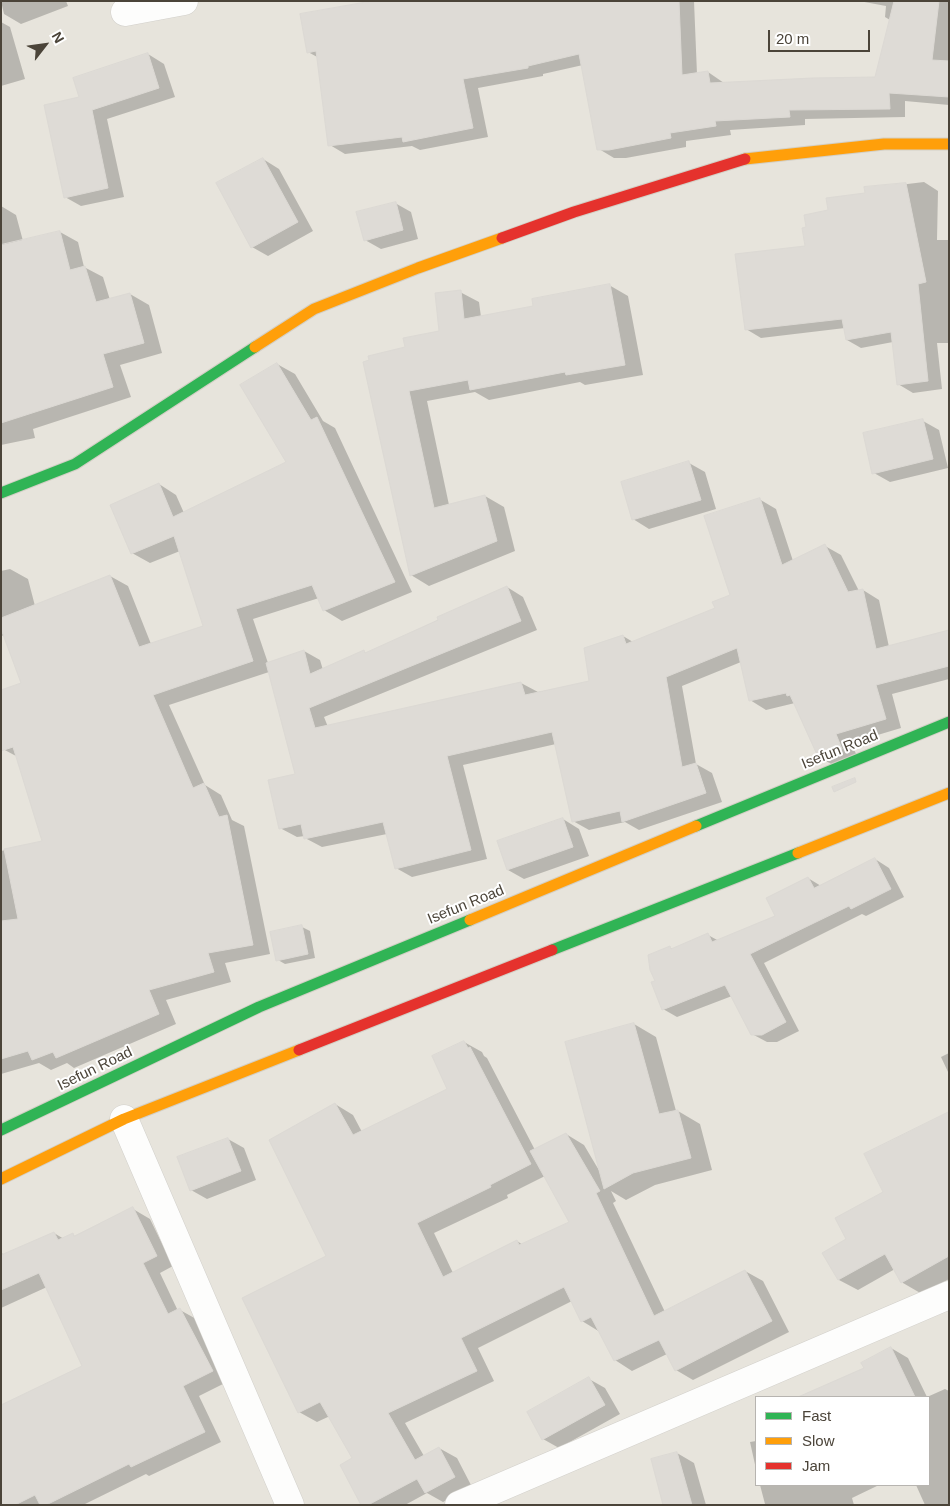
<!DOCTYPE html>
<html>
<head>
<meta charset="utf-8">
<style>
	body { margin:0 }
	#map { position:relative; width:950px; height:1506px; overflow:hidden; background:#f4f2ee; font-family:Helvetica,sans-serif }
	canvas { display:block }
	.frame { position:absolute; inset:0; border:2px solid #4b4439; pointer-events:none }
	.legend { position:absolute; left:755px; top:1396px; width:175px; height:90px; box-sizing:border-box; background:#fff; border:1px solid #b7b4b0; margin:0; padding:6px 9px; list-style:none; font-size:15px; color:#4b4439 }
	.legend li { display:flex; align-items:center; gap:10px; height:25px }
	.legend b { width:25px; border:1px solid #b7b4b0 }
	.north { position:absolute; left:20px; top:20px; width:50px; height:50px; -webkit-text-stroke:4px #fff; paint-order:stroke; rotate:60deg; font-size:14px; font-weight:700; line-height:20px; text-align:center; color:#4b4439 }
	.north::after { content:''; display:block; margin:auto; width:18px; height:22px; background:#4b4439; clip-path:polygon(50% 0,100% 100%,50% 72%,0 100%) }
	.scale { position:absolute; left:768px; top:30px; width:102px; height:22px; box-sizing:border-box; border:2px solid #4b4439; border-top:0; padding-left:6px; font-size:15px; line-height:18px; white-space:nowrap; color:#4b4439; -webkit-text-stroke:4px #fff; paint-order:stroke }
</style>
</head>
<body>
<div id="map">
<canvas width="950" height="1506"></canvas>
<div class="frame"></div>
<ul class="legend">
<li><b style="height:6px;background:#30b455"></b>Fast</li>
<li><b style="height:6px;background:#ff9f0a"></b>Slow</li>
<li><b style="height:6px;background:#e5322d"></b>Jam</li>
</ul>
<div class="north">N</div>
<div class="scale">20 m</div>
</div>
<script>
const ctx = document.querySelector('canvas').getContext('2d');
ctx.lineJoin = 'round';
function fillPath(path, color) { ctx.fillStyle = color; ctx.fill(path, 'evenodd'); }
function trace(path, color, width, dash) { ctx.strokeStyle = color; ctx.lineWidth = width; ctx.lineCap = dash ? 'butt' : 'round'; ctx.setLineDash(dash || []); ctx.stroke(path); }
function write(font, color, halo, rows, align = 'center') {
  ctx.font = font + ' Helvetica,sans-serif'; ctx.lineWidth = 4; ctx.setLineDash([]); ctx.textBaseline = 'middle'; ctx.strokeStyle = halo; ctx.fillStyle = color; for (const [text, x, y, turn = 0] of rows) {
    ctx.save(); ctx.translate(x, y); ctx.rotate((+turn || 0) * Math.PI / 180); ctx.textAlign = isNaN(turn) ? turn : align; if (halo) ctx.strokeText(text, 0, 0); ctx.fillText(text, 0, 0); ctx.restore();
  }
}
const residential = new Path2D(`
	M1 1H949V1505H1ZM756 1397H929V1485H756Z`);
const shadow = new Path2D(`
	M1 1H66L68 6 21 24 4 14Z
	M379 1H694L697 74 708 72 724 83 876 79 890 20 885 17 886 6 859 1H949V105L905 101V117L805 119V125L730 130 731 135 686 141V147L626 158H614L599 149 583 65 543 74V76L478 88 488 137 420 150 412 146 345 154 330 145 319 58 308 52Z
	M1 22 10 27 25 79 1 86Z
	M148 54 164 64 175 97 107 119 124 197 81 206 65 197 81 98Z
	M263 159 279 169 313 231 268 256 252 247Z
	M924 182 938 191 937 240H949V343H937L942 389 913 393 898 384 893 342 861 348 847 340 845 328 761 338 746 329 806 247 829 211 867 194 866 189Z
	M395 203 411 212 418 239 381 249 365 240Z
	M1 206 16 215 23 241 60 232 78 242 84 267 103 277 110 300 130 294 149 305 162 353 120 365 131 397 33 429 35 438 1 445Z
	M609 285 628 296 643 375 585 385 580 382 489 400 475 392 427 401 449 505 485 496 504 507 515 551 429 586 411 575 407 348 441 332 460 292 479 302 481 317 534 307Z
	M277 364 295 374 323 421 335 428 412 592 342 621 324 610 319 598 253 619 268 663 304 651 320 660 323 670 364 652 367 654 507 587 523 597 537 630 324 717 328 727 521 683 538 692 590 682 623 636 633 642 717 609 731 595 759 499 776 509 793 561 825 546 841 555 859 591 863 590 879 600 889 647 949 631V679L892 694 901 728 851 743 858 758 837 767 820 758 795 703 766 710 750 700 741 662 682 686 696 764 712 773 722 802 639 830 625 822 589 830 573 821 556 744 463 765 487 859 412 877 396 868 387 834 322 847 305 838V836L297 837 280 828 297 775 269 672 169 705 205 785 221 795 232 820 244 826 270 954 225 963 231 982 166 1000 176 1024 74 1068 67 1063 51 1070 39 1063 1 1074V851L43 842 19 755 16 756 1 748 23 684 5 635 1 636V571L10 569 28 579 35 606 110 576 128 586 151 644 204 626 180 551 150 563 132 553 159 484 176 495 184 513 288 462Z
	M923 421 939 430 948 468 890 482 874 473Z
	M689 463 705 472 716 509 649 529 633 519Z
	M563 819 579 829 589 856 524 879 508 870Z
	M875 859 889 868 904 897 866 916 862 914 764 963 799 1031 777 1042H767L752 1034 732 996 677 1017 663 1009 657 982 670 948 673 949 708 935 719 941 776 916 808 878 821 886Z
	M302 927 310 931 315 958 285 964 278 960Z
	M634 1024 656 1037 676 1111H678L700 1124 712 1170 655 1185 626 1200 611 1191 616 1201 613 1203 665 1312 745 1271 763 1281 789 1332 693 1380 676 1370 667 1354 632 1371 615 1360 600 1332 582 1321 572 1301 478 1348 494 1381 405 1423 424 1456 439 1448 457 1458 472 1487 443 1502 427 1493 405 1505H363L354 1458 330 1416 317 1422 299 1412 328 1256 335 1104 353 1115 362 1132 449 1089 464 1042 482 1052 484 1056 487 1058 535 1150 566 1134 584 1145 600 1172ZM545 1176 570 1223 523 1245 517 1241 453 1273 434 1233 508 1198 507 1195Z
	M949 1053V1074L941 1057Z
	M949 1125V1279L922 1294 903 1283 895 1269 858 1290 839 1280 824 1253 848 1239 885 1193Z
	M228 1139 244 1148 256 1180 207 1199 191 1190Z
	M133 1209 150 1219 173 1266 160 1273 178 1311 180 1310 198 1320 229 1381 199 1396 221 1442 149 1476 146 1474 83 1505H1L83 1367 47 1287 1 1308V1253L5 1255 54 1233 64 1239 73 1235 76 1237Z
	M891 1348 908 1358 927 1397 945 1389 949 1391V1505H925L916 1485H929V1397H830L825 1386 865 1368Z
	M589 1379 605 1388 620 1414 559 1448 543 1439Z
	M756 1441V1469L750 1442Z
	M677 1453 694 1463 706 1505H665Z
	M760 1485H879L852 1498 854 1505H762L765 1504Z`);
const building = new Path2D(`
	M372 1H679L682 75 708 71 710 83 813 78 875 77 894 1H939L932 60 949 61V97L889 93 890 109 789 110 790 117 715 121 716 126 670 133 671 138 609 150H597L579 54 528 66V68L463 79 473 128 403 142 402 137 328 146 316 51 307 53 300 14Z
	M148 53 159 88 92 110 108 188 64 198 44 105 79 97 73 78Z
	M263 158 298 222 251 248 216 183Z
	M906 183 926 282 918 284 928 381 897 385 891 332 846 340 842 319 745 330 735 254 805 246 802 228 806 227 804 215 828 210 826 198 865 193 864 187Z
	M396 202 403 230 364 241 356 212Z
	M60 231 70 270 85 266 96 302 130 293 144 343 103 354 113 387 1 423V245Z
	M610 284 625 365 566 375 565 372 470 390 468 380 409 391 434 508 485 495 497 541 410 576 363 362 369 360 368 356 405 347 403 338 439 331 435 293 461 290 464 319 533 306 532 299Z
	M277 363 311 420 317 417 395 582 323 611 312 585 236 609 253 661 153 695 193 788 204 783 219 817 227 815 253 945 208 953 214 972 149 990 159 1014 56 1058 53 1052 32 1060 28 1051 1 1059V921L18 919 4 849 42 841 13 747 1 751V690L21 683 1 629V618L110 575 139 647 203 626 174 536 131 554 110 505 159 483 173 517 286 462 240 385Z
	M923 419 933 459 872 474 863 433Z
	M689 461 701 500 632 520 621 482Z
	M760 498 782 565 825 544 848 592 863 589 876 649 949 630V666L876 685 886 719 836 734 842 749 819 759 790 695 787 696 786 693 749 701 737 648 666 677 682 767 696 763 706 793 622 822 620 811 572 822 552 732 447 756 471 850 395 869 383 822 304 839 301 824 279 829 268 780 295 774 266 663 304 650 310 674 364 650 365 653 438 620 437 617 507 586 521 621 309 708 315 728 521 682 525 695 589 681 584 648 623 635 626 644 715 608 712 602 730 595 704 516Z
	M855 778 856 782 834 792 832 787Z
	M563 818 573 847 507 870 497 841Z
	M875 858 891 889 851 909 849 906 750 954 786 1022 762 1035H751L725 985 662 1010 651 982 655 981 650 970 648 955 670 946 671 949 708 933 712 942 775 916 766 898 808 877 814 888Z
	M302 925 308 954 276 961 270 932Z
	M634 1023 659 1114 678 1110 691 1158 633 1173 604 1189 565 1042Z
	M464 1041 468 1048 470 1047 531 1164 490 1185 491 1187 417 1223 443 1277 517 1240 519 1245 569 1222 530 1151 566 1133 600 1191 596 1193 654 1316 745 1270 772 1321 675 1371 659 1340 614 1361 591 1317 581 1322 564 1287 461 1338 477 1371 388 1413 415 1460 439 1447 455 1477 425 1493 417 1479 368 1505H361L340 1465 352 1458 320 1402 298 1413 242 1298 326 1256 269 1140 335 1103 353 1135 447 1089 432 1056Z
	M949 1112V1256L901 1283 885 1254 838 1280 822 1253 846 1239 835 1218 883 1192 864 1154Z
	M228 1138 241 1171 190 1191 177 1157Z
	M133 1207 157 1256 143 1263 168 1314 180 1308 213 1371 183 1386 205 1432 131 1467 129 1464 46 1505H40L35 1495 15 1505H1V1405L82 1366 39 1273 1 1290V1255L54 1232 58 1240 73 1233 74 1236Z
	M891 1347 915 1397H798L864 1368 861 1363Z
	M589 1377 605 1405 542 1440 527 1412Z
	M677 1452 692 1505H663L651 1459Z`);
const street = new Path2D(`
	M125 12 184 1
	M124 1119 290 1505
	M459 1505 949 1295`);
const fast = new Path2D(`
	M1 493 75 464 255 347
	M696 826 949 722
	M552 950 798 853
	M1 1130 259 1007 470 920`);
const slow = new Path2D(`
	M745 159 884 144H949
	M255 347 314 309 418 268 502 238
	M798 853 949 793
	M470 920 696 826
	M1 1179 124 1119 299 1050`);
const jam = new Path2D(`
	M502 238 574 212 745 159
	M299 1050 552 950`);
const streetNames = [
	["Isefun Road",840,750,-22],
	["Isefun Road",466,905,-22],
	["Isefun Road",95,1069,-26]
];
fillPath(residential, '#e7e4dc');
fillPath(shadow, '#0003');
fillPath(building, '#dedbd6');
trace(building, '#dcd9d4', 1);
trace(street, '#d2d0cb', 29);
trace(fast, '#d3cfc5', 13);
trace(slow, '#d3cfc5', 13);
trace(jam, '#d3cfc5', 13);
trace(street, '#fdfdfc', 28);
trace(fast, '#30b455', 11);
trace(slow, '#ff9f0a', 11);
trace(jam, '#e5322d', 11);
write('15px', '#4b4439', '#fff', streetNames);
</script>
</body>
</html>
